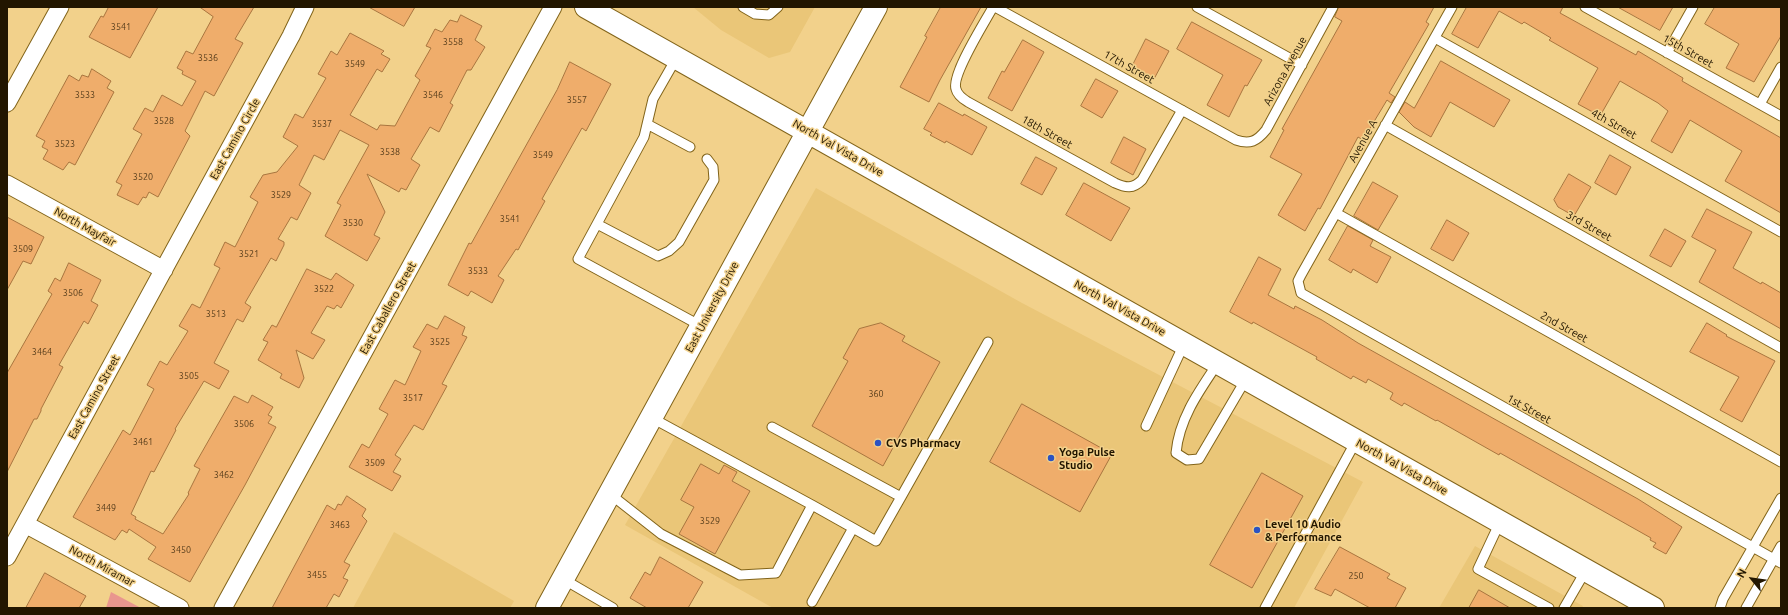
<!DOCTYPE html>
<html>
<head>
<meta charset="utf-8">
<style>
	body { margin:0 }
	#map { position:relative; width:1788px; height:615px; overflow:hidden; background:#f2d18b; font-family:Ubuntu,sans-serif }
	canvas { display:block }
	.frame { position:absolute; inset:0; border:8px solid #221600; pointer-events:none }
	.north { position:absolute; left:1732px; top:559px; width:40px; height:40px; -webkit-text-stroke:3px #f2d18b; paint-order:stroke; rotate:299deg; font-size:11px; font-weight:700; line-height:16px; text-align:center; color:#221600 }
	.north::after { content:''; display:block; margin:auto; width:14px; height:18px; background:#221600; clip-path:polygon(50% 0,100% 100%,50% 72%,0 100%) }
</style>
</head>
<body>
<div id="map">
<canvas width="1788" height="615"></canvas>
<div class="frame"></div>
<div class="north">N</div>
</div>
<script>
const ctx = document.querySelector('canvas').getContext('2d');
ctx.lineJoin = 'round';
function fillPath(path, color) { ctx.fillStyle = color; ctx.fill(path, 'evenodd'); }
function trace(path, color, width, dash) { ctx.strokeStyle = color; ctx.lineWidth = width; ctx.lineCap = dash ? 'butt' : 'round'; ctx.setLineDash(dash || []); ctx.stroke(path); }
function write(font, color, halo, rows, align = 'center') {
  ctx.font = font + ' Ubuntu,sans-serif'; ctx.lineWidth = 3; ctx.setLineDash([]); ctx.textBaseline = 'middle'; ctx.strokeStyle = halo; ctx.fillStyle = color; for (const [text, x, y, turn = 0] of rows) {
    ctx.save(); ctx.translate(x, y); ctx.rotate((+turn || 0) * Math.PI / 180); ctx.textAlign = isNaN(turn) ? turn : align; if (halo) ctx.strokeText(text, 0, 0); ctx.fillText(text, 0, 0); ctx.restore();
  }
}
const built = new Path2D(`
	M693 7H815L790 52 769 58 721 30Z
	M816 188 1022 303 1363 482 1294 608H773L625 525Z
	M394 532 514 601 510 608H353Z
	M1475 546 1583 606 1582 608H1439Z`);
const green = new Path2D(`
	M111 592 141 608H106Z`);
const building = new Path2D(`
	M109 7H158L130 58 89 37 101 16 103 17Z
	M200 7H254L235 39 243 43 214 96 205 91 185 131 190 136 158 197 149 192 146 198 143 197 138 205 117 195 122 185 116 182 142 134 133 129 145 108 153 112 162 95 182 106 196 81 182 74 183 71 177 68 186 51 193 54 213 17Z
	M369 7H415L404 26Z
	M941 7H981L940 80 929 102 900 87 927 37 925 36Z
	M1339 7H1434L1426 22 1429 24 1389 93 1395 97 1391 103 1387 100 1363 140 1358 137 1320 209 1318 208 1305 231 1278 215 1302 174 1270 157 1284 130 1282 129 1342 21 1335 17Z
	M1467 7H1563L1560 13 1636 55 1638 51 1683 78 1682 81 1781 138V213L1725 181 1742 151 1690 120 1672 153 1651 141 1668 111 1658 103 1620 81 1600 116 1578 104 1598 68 1549 40 1551 38 1524 22 1522 24 1499 11 1478 48 1452 34Z
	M1618 7H1673L1660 30Z
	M1715 7H1781V36L1754 82 1726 68 1739 44 1705 24Z
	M461 15 482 26 475 40 485 47 471 70H467L450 103 453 105 439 132 430 127 411 159 420 165 406 190 401 188 399 192 367 174 385 212 374 235 380 238 367 261 325 236 341 205 337 203 369 145 340 130 324 160 314 155 299 185 311 193 297 220 291 217 278 239 284 242V245L276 261 271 258 245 303 251 307 243 322 237 319 214 363 229 371 219 389 204 381 175 429 176 430 154 472 151 471 131 514 136 517 135 519 163 534 189 494 188 493 200 469 194 466 234 396 248 403 252 395 273 407 268 415 272 417 268 423 276 427 245 485 190 582 148 559 156 547 129 529 127 533 122 530 115 540 73 517 123 430 130 435 154 389 147 385 160 361 167 365 188 331 179 326 192 304 200 308 220 268 214 265 225 242 235 247 258 202 250 197 263 175 277 172 298 146 283 137 295 114 303 118 326 78 318 74 331 51 337 55 350 33 384 51 381 54 390 59 382 72 377 69 350 115 377 130 380 125 395 126 420 80 415 76 431 48 426 46 435 29 442 32 450 20 457 22Z
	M1192 22 1262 60 1247 86 1245 85 1229 117 1207 105 1223 75 1177 49Z
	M1146 39 1169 51 1154 79 1132 67Z
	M1023 40 1044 52 1012 111 988 98 1002 71 1004 72Z
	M1441 61 1510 100 1494 127 1450 102 1431 137 1414 127 1399 112 1405 102 1414 108Z
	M570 62 611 84 586 131 582 128 542 199 545 201 518 250 516 249 498 276 504 280 492 303 471 291 468 296 448 285 469 243 471 244 557 90Z
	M92 69 111 81 107 88 114 92 75 165 69 162 63 170 43 159 48 150 42 147 45 141 36 136 69 75 79 81 82 75 88 77Z
	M1096 79 1118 91 1102 118 1081 106Z
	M939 103 963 116 964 114 987 127 972 155 946 141 945 143 930 135 932 133 924 129Z
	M1124 137 1146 149 1133 175 1111 163Z
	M1610 155 1631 167 1616 195 1595 183Z
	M1036 157 1057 168 1042 195 1021 184Z
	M1569 174 1591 187 1574 216 1558 207 1554 200Z
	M1373 182 1398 196 1378 230 1354 216Z
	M1084 183 1130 208 1111 241 1066 215Z
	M1707 209 1752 232 1733 268 1761 284 1762 282 1781 293V329L1699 282 1716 250 1692 237Z
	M7 217 44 237 31 264 23 261 7 290Z
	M1447 220 1469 233 1453 261 1431 249Z
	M1348 226 1373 240 1370 246 1391 257 1377 283 1353 269 1351 273 1329 260Z
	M1665 229 1686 241 1671 267 1650 256Z
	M1259 257 1281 269 1268 295 1294 309 1295 306 1322 320 1358 343 1638 499 1682 527 1666 554 1653 547 1656 543 1650 540 1651 538 1500 453 1499 455 1437 420 1436 421 1404 403 1402 406 1390 399 1393 393 1368 379 1366 383 1353 376 1351 379 1316 359 1317 357 1253 322 1252 324 1230 312Z
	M69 263 101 280 91 301 98 305 88 324 84 321 59 365 63 367 41 409V411L37 419H34L7 472V373L52 294 48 291 55 278 60 281Z
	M307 269 331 280 336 273 354 285 341 308 337 305 334 309 327 306 311 333 325 340 313 359 296 350 304 378 299 388 280 378 282 374 258 360 268 342 263 340 272 325 276 327Z
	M445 316 465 327 462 335 467 337 442 384 447 386 423 430 414 425 395 455 401 459 393 472 401 476 392 491 349 467 362 444 369 448 388 414 379 409 395 380 405 385 421 351 413 347 427 324 437 329Z
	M881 323 905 336 902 341 940 362 883 466 812 426 848 361 843 358 859 329Z
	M1707 323 1727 335 1726 336 1775 361 1742 422 1720 410 1739 377 1690 352Z
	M1022 404 1112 454 1080 512 990 462Z
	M701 464 719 474 724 465 737 472 732 481 750 491 715 554 679 534 694 507 681 500Z
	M1262 473 1303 496 1252 588 1210 565Z
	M347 496 366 509 362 516 367 521 344 562 350 565 343 578 348 580 339 597 334 594 326 608H272L327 505 335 510 338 504 341 505Z
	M1340 547 1390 574 1387 578 1406 588 1395 608H1370L1335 589 1331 596 1315 589Z
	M660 557 703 582 688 608H647L630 598 645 572 650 575Z
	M45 573 86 596 79 608H26Z
	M1479 590 1510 608H1469Z`);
const service = new Path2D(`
	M743 7 755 14 769 15 778 7
	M993 7C985 22 951 75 956 89 957 94 963 99 968 102L1115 183C1126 188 1133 189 1142 180L1182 110
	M995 7 1236 140C1250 145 1257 141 1266 130L1333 7
	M1197 7 1302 65
	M1452 7 1301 275 1298 281 1301 293 1781 563
	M1585 7 1781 116
	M1435 38 1781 232
	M1667 53 1693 7
	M677 57 653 99 644 137 578 259 701 326
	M1760 104 1781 67
	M647 124 690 147
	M1385 125 1781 348
	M1336 213 1781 462
	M597 224 658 256 669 251 679 242 714 180 713 167 707 159
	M1218 363C1199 391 1179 419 1176 453L1187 460 1199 459 1246 379
	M1146 426 1184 344
	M772 427 901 497 988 342
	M610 494 661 534 740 575 776 573 812 505 652 418
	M1500 522 1478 569 1549 608
	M853 528 876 541 901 497
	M563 579 613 608
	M812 602 853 528 812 505
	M1265 608 1356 441
	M1564 608 1586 570
	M1720 608 1723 599 1781 498
	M1746 608 1781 546`);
const minor = new Path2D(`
	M7 103 60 7
	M7 184 164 270
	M25 524 180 608
	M7 557 291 36 305 7
	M223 608 553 7`);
const secondary = new Path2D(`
	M586 7 1653 608
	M547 608 876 7`);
const markers = [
	[878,443,4,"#2c52c2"],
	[1051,458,4,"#2c52c2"],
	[1257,530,4,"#2c52c2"]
];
const numberNames = [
	["3541",121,27],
	["3558",453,42],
	["3536",208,58],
	["3549",355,64],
	["3533",85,95],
	["3546",433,95],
	["3557",577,100],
	["3528",164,121],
	["3537",322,124],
	["3523",65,144],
	["3538",390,152],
	["3549",543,155],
	["3520",143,177],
	["3529",281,195],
	["3541",510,219],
	["3530",353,223],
	["3509",23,249],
	["3521",249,254],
	["3533",478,271],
	["3522",324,289],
	["3506",73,293],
	["3513",216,314],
	["3525",440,342],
	["3464",42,352],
	["3505",189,376],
	["360",876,394],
	["3517",413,398],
	["3506",244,424],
	["3461",143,442],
	["3509",375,463],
	["3462",224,475],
	["3449",106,508],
	["3529",710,521],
	["3463",340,525],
	["3450",181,550],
	["3455",317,575],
	["250",1356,576]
];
const streetNames = [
	["15th Street",1688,51,29],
	["17th Street",1129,67,29],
	["Arizona Avenue",1285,71,-61],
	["4th Street",1614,124,29],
	["18th Street",1047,132,29],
	["East Camino Circle",235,139,-61],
	["Avenue A",1363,141,-61],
	["North Val Vista Drive",838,148,30],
	["3rd Street",1589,226,29],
	["North Mayfair",85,227,29],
	["East University Drive",712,307,-62],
	["East Caballero Street",388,308,-61],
	["North Val Vista Drive",1120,308,29],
	["2nd Street",1564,327,29],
	["East Camino Street",94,397,-61],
	["1st Street",1529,409,29],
	["North Val Vista Drive",1402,467,29],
	["North Miramar",102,566,29]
];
const poiNames = [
	["CVS Pharmacy",886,443],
	["Yoga Pulse",1059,452],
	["Studio",1059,465],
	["Level 10 Audio",1265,524],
	["& Performance",1265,537]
];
fillPath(built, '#eac678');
fillPath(green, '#e9968e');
fillPath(building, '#efad6b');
trace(building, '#a8753f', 1);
trace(service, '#82641a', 11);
trace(minor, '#82641a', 19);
trace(secondary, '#82641a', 24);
trace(service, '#fff', 9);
trace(minor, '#fff', 17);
trace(secondary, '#fff', 22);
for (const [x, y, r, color] of markers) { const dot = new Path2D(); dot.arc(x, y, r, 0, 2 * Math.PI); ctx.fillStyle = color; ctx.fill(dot); trace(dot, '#f2d18b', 1.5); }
write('9px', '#553c1b', null, numberNames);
write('11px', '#221600', '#f2d18b', streetNames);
write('bold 11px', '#221600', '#f2d18b', poiNames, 'left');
</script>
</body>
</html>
